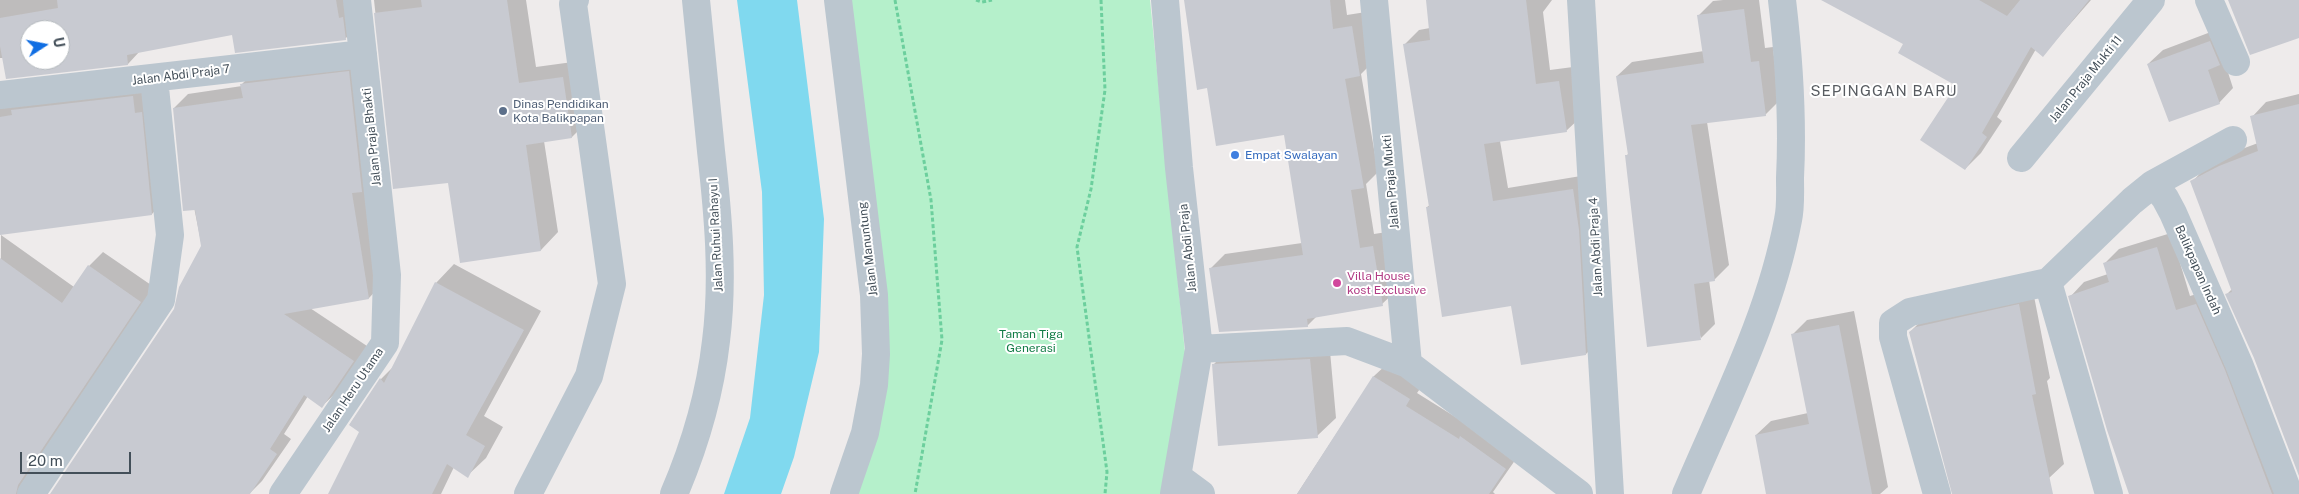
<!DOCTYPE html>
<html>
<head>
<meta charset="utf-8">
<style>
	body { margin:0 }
	#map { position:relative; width:2299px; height:494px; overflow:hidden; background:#eeebeb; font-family:"Public Sans",sans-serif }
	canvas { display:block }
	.north { position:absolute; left:20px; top:20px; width:50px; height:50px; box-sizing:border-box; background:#fff; border:1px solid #b4b9bd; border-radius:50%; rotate:79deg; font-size:14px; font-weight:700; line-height:20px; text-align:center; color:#434f59 }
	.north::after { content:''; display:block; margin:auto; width:18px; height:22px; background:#106ee3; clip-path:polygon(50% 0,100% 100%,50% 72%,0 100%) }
	.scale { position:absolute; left:20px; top:452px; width:111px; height:22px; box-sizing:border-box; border:2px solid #434f59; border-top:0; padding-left:6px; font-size:15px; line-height:18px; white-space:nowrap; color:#434f59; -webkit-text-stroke:4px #fff; paint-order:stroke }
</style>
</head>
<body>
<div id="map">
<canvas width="2299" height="494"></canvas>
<div class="north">U</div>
<div class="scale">20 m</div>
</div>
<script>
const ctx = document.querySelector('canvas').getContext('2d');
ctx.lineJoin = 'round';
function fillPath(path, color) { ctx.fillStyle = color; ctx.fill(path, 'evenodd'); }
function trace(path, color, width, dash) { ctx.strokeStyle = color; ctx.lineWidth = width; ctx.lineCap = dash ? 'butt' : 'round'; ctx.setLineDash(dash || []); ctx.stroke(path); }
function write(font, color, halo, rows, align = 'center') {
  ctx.font = font + ' "Public Sans",sans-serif'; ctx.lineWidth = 4; ctx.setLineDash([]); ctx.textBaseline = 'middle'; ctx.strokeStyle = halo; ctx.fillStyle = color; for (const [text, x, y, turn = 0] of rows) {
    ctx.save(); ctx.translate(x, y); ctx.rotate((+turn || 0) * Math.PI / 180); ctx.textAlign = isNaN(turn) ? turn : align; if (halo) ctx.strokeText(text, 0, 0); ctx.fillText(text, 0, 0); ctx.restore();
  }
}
const green = new Path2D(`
	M848 0H1150L1186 363 1162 494H838L867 415Z`);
const water = new Path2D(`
	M737 0H797L824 219 819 352 794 457 781 494H724L750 418 764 295 762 192Z`);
const shadow = new Path2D(`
	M0 0H361L362 22 345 39 233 33 140 51 128 64 7 77 3 58H0ZM30 30H60V60H30Z
	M374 0H526L536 67 580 61 589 120 572 137 544 141 558 232 541 250 461 261 449 182 394 187Z
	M1186 0H1345L1347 15 1366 12 1374 61 1361 74 1378 172 1366 184 1374 234 1387 232 1397 290 1382 304 1318 315 1307 326 1211 268 1225 254 1302 243 1285 134 1208 87 1198 88Z
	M1427 0H1552L1543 12 1550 70 1573 67 1581 117 1566 131 1500 141 1508 188 1587 175 1600 340 1586 354 1512 304 1427 207 1430 205 1404 45 1419 30 1430 28Z
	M1723 0H1759L1765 48 1773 47 1779 101 1765 115 1707 122 1729 265 1714 280H1709L1715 324 1701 338 1626 156 1629 153 1617 76 1632 62 1704 51 1698 16 1713 1Z
	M1867 0H2091L2043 55 2036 49 1997 117 2002 121 1981 153 1965 169 1953 92 1955 83 1905 44Z
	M2224 27V60L2233 88 2219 103 2148 64 2163 50Z
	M363 58 383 283 369 298 310 308 367 346 337 392 322 406 308 396 284 434 291 439 262 481 249 494H51L175 309 202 247 174 108 188 94 242 86V84L256 70Z
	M147 82 166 199 152 214 0 234V105Z
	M2299 94V473L2255 358 2227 294 2232 289 2192 182 2206 167 2234 152 2258 143 2252 117 2266 102Z
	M2171 233 2190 296 2210 290 2298 494H2130L2070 297 2084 282 2108 274 2105 263 2119 249Z
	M1 235 74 287 89 266 103 252 154 287 40 494H0Z
	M454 264 541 311 484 416 503 427 486 458 467 476 454 467 441 494H330L361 432 350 424 381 379 394 366 436 283Z
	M2033 291 2050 378 2047 381 2064 464 2049 478 1994 494H1953L1910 332 1925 317Z
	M1854 311 1888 487 1880 494H1768L1756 435 1771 421 1808 413 1792 335 1807 320Z
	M1329 340 1336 418 1317 436 1214 364 1232 346Z
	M1387 364 1422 386 1417 393 1518 456 1493 492 1495 494H1297L1374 376Z`);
const building = new Path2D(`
	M57 0H336L339 18 343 17 346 40 235 53 232 35 127 55 128 65 6 79 0 46V18L58 8ZM30 30H60V60H30Z
	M421 0H507L519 83 563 77 572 138 526 145 541 251 460 263 448 183 393 189 374 13 422 7Z
	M1184 0H1330L1333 29 1352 26 1360 76 1345 79 1364 188 1351 190 1360 248 1373 246 1383 306 1307 319 1308 327 1219 332 1209 268 1303 255 1284 135 1216 146 1207 88 1197 90Z
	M1426 0H1526L1536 84 1559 81 1567 132 1484 144 1493 201 1573 189 1579 230 1586 355 1521 365 1511 306 1442 317 1426 207H1429L1403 44 1430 40Z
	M1821 0H1979L2007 16 2020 0H2089L2043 57 2031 47 1982 133 1987 137 1965 170 1920 140 1951 93 1949 91 1953 84 1898 53 1903 44Z
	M2228 0H2299V38L2250 55Z
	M1744 9 1751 62 1759 61 1766 116 1691 125 1715 281 1694 284 1701 340 1647 347 1625 155H1628L1616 76 1704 63 1697 15Z
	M2210 41 2220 65 2208 70 2220 104 2169 122 2147 64Z
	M349 71 362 192 352 193 369 299 284 314 354 361 322 408 304 395 270 449 277 454 250 494H50L174 309 179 287 201 246 195 210 183 211 173 108 243 98 240 84Z
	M133 96 135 113 142 112 152 215 0 235V117L12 115 11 110Z
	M2299 104V476L2254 358 2225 294 2232 292 2190 181 2219 166 2258 151 2250 116Z
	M2157 247 2176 310 2196 304 2225 370 2272 494H2129L2107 430 2068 296 2109 282 2103 263Z
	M0 258 62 303 88 265 141 302 18 485 16 494H0Z
	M435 282 524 330 466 435 485 446 468 478 447 464 432 494H328L359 432 349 425 380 378 384 383Z
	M2019 304 2036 394 2032 395 2053 494H1952L1909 332 1916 327Z
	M1839 325 1872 494H1766L1755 435 1809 424 1791 334Z
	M1310 359 1318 438 1218 446 1212 364Z
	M1373 376 1410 399 1406 406 1459 439 1460 436 1506 469 1489 494H1297Z`);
const path = new Path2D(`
	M895 0 931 200 942 340 915 494
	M976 0 982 2 992 0
	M1101 0 1105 90 1091 189 1077 247 1107 472 1105 494`);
const minor = new Path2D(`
	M838 0 874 295 876 354 874 385 865 433 844 494
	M1165 0 1179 168 1199 349 1174 494
	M1374 0 1408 364
	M1581 0 1610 494
	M2209 0 2236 62
	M0 95 363 54
	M2021 158 2151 0
	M2153 184 2233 140
	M2048 282 2109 494
	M1199 349 1347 341 1408 364 1579 494
	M1178 477 1201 494
	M31 494 161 300 170 235 154 78
	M283 494 385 343 387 275 357 0
	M528 494 589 376 612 284 573 4 575 0
	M674 494C695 445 710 394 716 341 724 278 718 214 711 151 706 101 701 50 696 0
	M1686 494C1724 404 1770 316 1788 220 1791 207 1790 192 1790 178 1793 119 1789 59 1782 0
	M1937 494 1893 337V323L1910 312 2048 282 2132 201 2153 184 2165 198 2173 213 2239 364 2289 494`);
const markers = [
	[503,111,5,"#5c6f8a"],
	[1235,155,5,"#3f7fe0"],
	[1337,283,5,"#d1479c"]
];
const streetNames = [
	["Jalan Abdi Praja 7",181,75,-7],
	["Jalan Praja Mukti 11",2086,79,-51],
	["Jalan Praja Bhakti",372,137,-96],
	["Jalan Praja Mukti",1391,182,-95],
	["Jalan Ruhui Rahayu I",716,235,-93],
	["Jalan Abdi Praja 4",1596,247,-93],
	["Jalan Abdi Praja",1188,248,-96],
	["Jalan Manuntung",868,249,-97],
	["Balikpapan Indah",2198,270,66],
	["Jalan Heru Utama",353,390,-56]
];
const serviceNames = [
	["Dinas Pendidikan",513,104],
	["Kota Balikpapan",513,118]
];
const shopNames = [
	["Empat Swalayan",1245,155]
];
const hotelNames = [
	["Villa House",1347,276],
	["kost Exclusive",1347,290]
];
const parkNames = [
	["Taman Tiga",1031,334],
	["Generasi",1031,348]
];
const quarterNames = [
	["SEPINGGAN BARU",1884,91]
];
fillPath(green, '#b5f0cb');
fillPath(water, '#80d9ef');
fillPath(shadow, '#0003');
fillPath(building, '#c8cad1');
trace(path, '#6ccf9d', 3, [4, 2.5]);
trace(minor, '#bbc6cf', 28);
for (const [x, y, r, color] of markers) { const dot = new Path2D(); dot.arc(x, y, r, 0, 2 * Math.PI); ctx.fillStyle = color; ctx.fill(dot); trace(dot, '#fff', 2); }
write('12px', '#434f59', '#fff', streetNames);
write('12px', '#4e5e75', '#fff', serviceNames, 'left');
write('12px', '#366cbe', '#fff', shopNames, 'left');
write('12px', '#b23c85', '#fff', hotelNames, 'left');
write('12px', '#127c46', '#fff', parkNames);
ctx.letterSpacing = '1px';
write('15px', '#585c61', '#fff', quarterNames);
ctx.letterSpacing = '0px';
</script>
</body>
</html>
